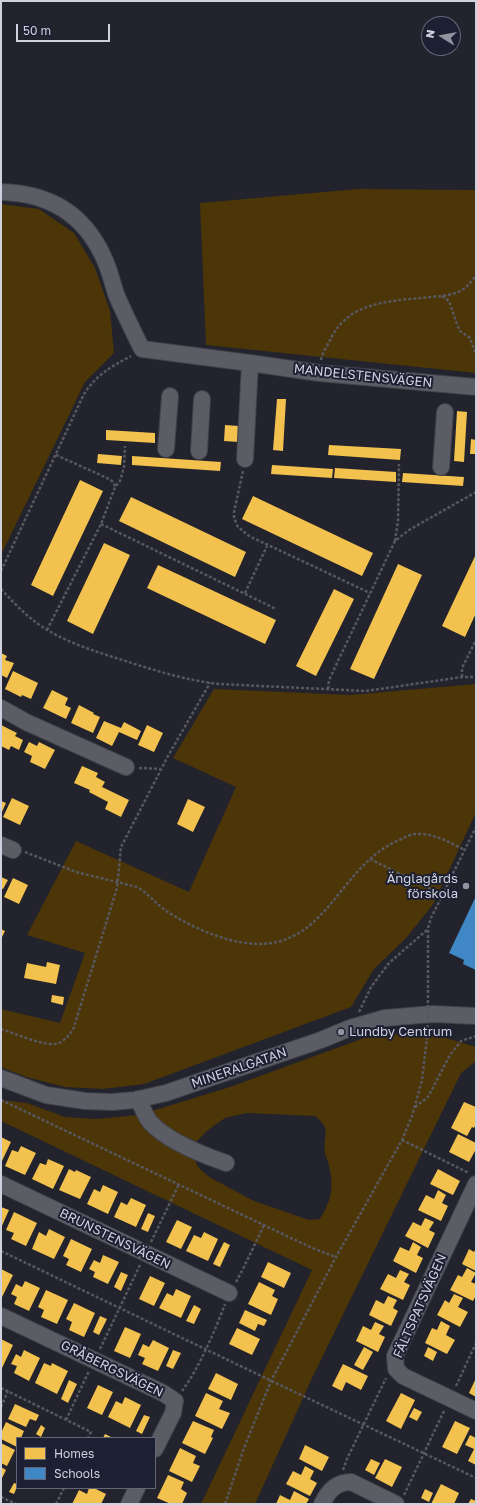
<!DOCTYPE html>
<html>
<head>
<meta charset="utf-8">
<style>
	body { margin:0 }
	#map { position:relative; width:477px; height:1505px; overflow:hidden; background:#22232d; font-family:"Golos Text",sans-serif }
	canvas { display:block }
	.frame { position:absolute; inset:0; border:2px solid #cfd1de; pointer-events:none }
	.legend { position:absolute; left:16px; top:1437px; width:140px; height:52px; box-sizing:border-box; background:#1d1f32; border:1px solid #646677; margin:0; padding:5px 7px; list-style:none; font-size:12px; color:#cfd1de }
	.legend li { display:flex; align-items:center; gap:8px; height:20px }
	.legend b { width:20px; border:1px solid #646677 }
	.north { position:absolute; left:421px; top:16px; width:40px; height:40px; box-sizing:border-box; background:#1d1f32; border:1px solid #646677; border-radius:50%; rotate:281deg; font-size:11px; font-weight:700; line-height:16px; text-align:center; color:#cfd1de }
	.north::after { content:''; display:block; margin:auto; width:14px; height:18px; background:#9294a0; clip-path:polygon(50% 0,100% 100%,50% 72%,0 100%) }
	.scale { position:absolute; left:16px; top:24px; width:94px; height:18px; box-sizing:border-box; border:2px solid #cfd1de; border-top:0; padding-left:5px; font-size:12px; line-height:14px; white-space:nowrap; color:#cfd1de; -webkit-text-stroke:3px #1d1f32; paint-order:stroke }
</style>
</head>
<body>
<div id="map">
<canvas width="477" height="1505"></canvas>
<div class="frame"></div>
<ul class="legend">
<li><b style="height:11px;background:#f2c14e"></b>Homes</li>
<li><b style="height:11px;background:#3f88c5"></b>Schools</li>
</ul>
<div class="north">N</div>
<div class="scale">50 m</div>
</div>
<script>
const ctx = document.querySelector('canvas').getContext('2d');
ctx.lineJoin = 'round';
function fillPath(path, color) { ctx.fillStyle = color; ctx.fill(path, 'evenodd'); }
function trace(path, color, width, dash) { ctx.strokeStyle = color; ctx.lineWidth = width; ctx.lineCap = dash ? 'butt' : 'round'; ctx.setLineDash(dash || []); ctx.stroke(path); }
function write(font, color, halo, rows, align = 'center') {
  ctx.font = font + ' "Golos Text",sans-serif'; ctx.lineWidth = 4; ctx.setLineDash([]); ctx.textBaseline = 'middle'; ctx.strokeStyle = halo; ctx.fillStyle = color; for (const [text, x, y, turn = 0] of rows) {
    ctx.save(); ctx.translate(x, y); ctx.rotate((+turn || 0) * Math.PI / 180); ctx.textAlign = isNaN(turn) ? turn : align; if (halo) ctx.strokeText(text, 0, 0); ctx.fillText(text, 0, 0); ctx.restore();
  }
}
const green = new Path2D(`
	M358 189 476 190V373L206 345 200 203Z
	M1 204 39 209 74 233 95 268 110 311 114 353 85 382 1 555Z
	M476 684V812L434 903 407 937 374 969 351 1007 144 1084 103 1089 65 1087 26 1077 1 1067V1009L60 1023 85 953 27 935 76 841 189 892 236 787 173 758 214 689 350 695Z
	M407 1033 443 1037 476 1047V1061L461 1073 313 1376 255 1504H201L312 1270 1 1121V1100L27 1103 65 1117 96 1119 139 1115 230 1087 364 1038ZM247 1113 315 1116C333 1130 322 1136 325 1153 326 1157 328 1161 329 1165 334 1188 332 1199 320 1219L309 1220 254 1201 209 1177 198 1167 193 1155 196 1142 208 1130 225 1118Z`);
const homes = new Path2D(`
	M277 399H286L283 451 273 450Z
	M457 411 467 412 464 462 454 461Z
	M225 425 239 426 238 442 224 441Z
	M106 430 155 433V443L106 440Z
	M471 439 476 440V454H470Z
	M329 445 401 449 400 460 328 455Z
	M98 454 122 456 121 465 97 463Z
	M132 456 221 462 220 471 132 465Z
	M272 465 333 469 332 478 271 474Z
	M335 468 396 472V482L334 478Z
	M403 473 464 477 463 486 402 482Z
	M80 480 103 491 53 596 31 585Z
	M253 496 373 553 362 576 242 519Z
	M131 497 246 552 235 577 119 521Z
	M104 543 130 555 93 634 67 621Z
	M476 554V613L465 637 442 626Z
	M398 564 422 575 374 679 350 669Z
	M158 565 276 620 265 644 147 588Z
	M334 589 354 599 316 676 296 666Z
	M1 653 7 656 5 660 14 663 7 678 1 675Z
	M13 671 38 683 31 699 22 695 21 697 5 689Z
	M52 690 68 698 65 705 71 708 66 719 43 708Z
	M79 705 94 713 93 714 100 717 93 733 71 723Z
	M104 721 121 728 124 722 141 731 137 740 119 732 112 746 96 738Z
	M1 725 17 733 15 736 23 740 19 750 11 746 9 750 1 746Z
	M147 725 163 733 154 752 138 745Z
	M29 742 37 746 39 742 55 750 45 769 30 762 32 756 24 752Z
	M82 766 98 773 96 777 105 782 102 787 129 800 121 817 105 809 108 802 89 792 90 790 74 783Z
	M12 798 29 806 20 825 3 817Z
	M188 799 205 807 193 832 177 824Z
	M1 801 6 803 1 814Z
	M1 877 8 880 3 889 1 888Z
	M13 878 28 885 19 904 4 897Z
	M1 929 5 931 1 939Z
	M47 962 60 965 56 984 24 978 27 963 46 967Z
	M52 995 64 997 63 1005 51 1002Z
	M464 1102 476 1107V1124L474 1128 472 1127 467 1136 451 1128Z
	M458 1134 476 1143V1149L469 1162 449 1152Z
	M1 1137 11 1142 1 1163Z
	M21 1146 36 1153 25 1175 5 1166 12 1150 18 1152Z
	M48 1159 64 1166 53 1189 32 1179 40 1163 46 1165Z
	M69 1169 75 1172 76 1170 91 1177 80 1199 59 1190Z
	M438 1169 460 1181 453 1195 430 1184Z
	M103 1185 118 1192 108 1214 87 1204 94 1189 100 1192Z
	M438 1190 446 1195 442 1203 448 1206 441 1221 418 1210 426 1195 434 1199Z
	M131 1198 146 1205 136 1227 114 1217 121 1202 127 1205Z
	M1 1207 9 1210 1 1228Z
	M14 1212 37 1223 26 1246 11 1239 14 1233 6 1230Z
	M148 1213 155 1216 148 1232 141 1229Z
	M425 1218 434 1222 429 1230 435 1233 428 1248 405 1236 413 1222 421 1226Z
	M177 1220 192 1227 181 1249 166 1242Z
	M49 1229 65 1237 54 1259 32 1249 39 1232 46 1236Z
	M204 1232 218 1239 208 1261 186 1251 194 1235 201 1238Z
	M71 1239 92 1249 81 1272 66 1265 69 1259 63 1256Z
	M224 1242 230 1245 220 1267 213 1264Z
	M413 1242 421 1247 417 1255 423 1258 416 1273 393 1261 400 1247 409 1251Z
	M476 1248V1271L462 1264 469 1249 474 1252Z
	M103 1255 119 1262 108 1284 93 1277 95 1272 89 1269 94 1260 100 1263Z
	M268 1262 291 1273 284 1288 261 1277Z
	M467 1268 476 1273 471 1282 476 1284V1295L473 1301 450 1290 458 1275 462 1277Z
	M1 1269 13 1275 1 1299Z
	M400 1270 409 1274 404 1282 410 1285 403 1300 380 1289 388 1274 396 1278Z
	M121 1272 128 1275 121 1291 114 1287Z
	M150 1276 165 1283 154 1306 139 1299Z
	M25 1281 40 1288 29 1311 14 1304 17 1297 11 1294 16 1284 22 1287Z
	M259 1282 275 1290 272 1296 278 1299 271 1315 248 1304Z
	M176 1289 191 1296 181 1318 159 1308 167 1293 173 1296Z
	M46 1290 68 1300 57 1324 41 1317 44 1310 38 1307Z
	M454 1294 463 1298 458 1307 468 1312 460 1327 437 1315 445 1300 449 1303Z
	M388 1296 397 1300 393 1308 398 1311 391 1326 369 1315 376 1300 384 1304Z
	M74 1303 95 1313 84 1337 69 1330 72 1322 66 1319Z
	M194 1305 201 1309 194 1324 186 1321Z
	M245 1310 267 1320 264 1326 258 1324 255 1331 239 1323Z
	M100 1316 107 1319 99 1335 93 1332Z
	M441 1321 450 1326 446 1335 455 1340 447 1354 425 1343 432 1328 437 1330Z
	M375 1322 384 1326 379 1334 385 1337 378 1352 356 1341 363 1326 371 1330Z
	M125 1327 141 1334 130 1358 114 1351Z
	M237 1328 260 1339 252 1355 229 1344Z
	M1 1339 13 1345 2 1368 1 1367Z
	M153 1340 169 1348 158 1371 142 1364 145 1358 138 1355 143 1344 149 1347Z
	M364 1347 373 1352 363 1370 354 1365Z
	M428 1347 437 1352 433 1361 424 1356Z
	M24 1350 40 1358 29 1381 14 1373 17 1366 11 1364 16 1354 21 1357Z
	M173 1350 181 1353 173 1369 166 1366Z
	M44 1363 51 1366 52 1363 68 1371 57 1394 35 1383Z
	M343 1364 368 1376 361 1390 346 1382 342 1391 332 1386Z
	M216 1373 238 1384 231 1400 208 1389Z
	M476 1378V1397L469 1393Z
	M69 1380 77 1384 68 1403 61 1399Z
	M98 1385 113 1392 102 1415 87 1408Z
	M206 1393 223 1401 219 1409 230 1413 222 1429 195 1416Z
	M401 1393 415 1400 401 1429 386 1421Z
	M125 1397 141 1405 130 1428 108 1417 116 1401 122 1404Z
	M15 1404 39 1415 36 1421 30 1419 26 1427 8 1419Z
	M414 1408 422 1412 417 1421 409 1417Z
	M144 1415 150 1417 142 1434 136 1431Z
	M193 1421 214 1430 211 1437 213 1438 205 1454 182 1443Z
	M455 1421 470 1428 457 1454 442 1447Z
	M6 1422 24 1431 21 1438H17V1447L1 1439V1433Z
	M41 1425 45 1428 41 1437 36 1434Z
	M105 1434 113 1438H103Z
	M470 1435 476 1438V1465L468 1461 474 1449 465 1445Z
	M1 1443 15 1450 7 1466 1 1463Z
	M305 1445 329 1457 322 1471 299 1459Z
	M180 1448 196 1456 193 1463 200 1466 192 1482 169 1471Z
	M371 1459 380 1463 374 1475 365 1470Z
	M385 1459 402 1467 392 1487 375 1478Z
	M305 1466 314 1471 310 1479 317 1483 310 1496 286 1484 293 1471 301 1475Z
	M1 1467 6 1470 1 1480Z
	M168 1475 184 1482 181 1489 187 1493 182 1504H171L157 1498Z
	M14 1483 17 1484V1487L14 1494 9 1492Z
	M441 1484 459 1493 454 1504H431Z
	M89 1488H94L106 1494 101 1504H72L79 1490 87 1494Z
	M425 1489 433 1493 429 1502 421 1498Z
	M294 1491 309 1499 306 1504H276L280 1495 290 1500Z
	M471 1499 476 1501V1504H468Z`);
const schools = new Path2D(`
	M476 896V970L463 964 464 960 449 953Z`);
const path = new Path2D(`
	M442 296 449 301 458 327 460 331 470 338 476 355
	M321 360C322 353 328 345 331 338 350 300 394 301 431 297 443 296 457 295 466 287 470 284 473 279 476 275
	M56 455 107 478 112 481 115 486
	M243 471 234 512V518L238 527 249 536 370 593
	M101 524 276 609
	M395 541 398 521 399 464
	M1 571 84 394C97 374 111 367 131 356
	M1 589C14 603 27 617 44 628 66 642 91 650 116 658 150 669 184 680 219 684L366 691 462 677H476
	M245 593 267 546
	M47 630 101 524 115 487 120 481 124 467 125 446
	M462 677V668L476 640
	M328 689 329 680 395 541 409 530 476 492
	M139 768 161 769
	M25 852 76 872 137 887C148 893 155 903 165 910 185 924 216 938 240 942 325 958 335 869 397 841 404 838 411 833 420 834 436 834 450 843 465 850
	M370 859 443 895
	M428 998V928L431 918 476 827
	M359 1012 371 987 389 963 428 929
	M1 1029C14 1033 47 1048 59 1043 65 1040 69 1035 73 1030L117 888 121 847 168 756 210 683
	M1 1100 312 1248 336 1257
	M415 1107 428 1097 450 1055 461 1041 476 1036
	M402 1140 469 1173
	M151 1242 179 1184
	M1 1251 280 1385 476 1478
	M236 1282 243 1269 264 1225
	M100 1349 140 1265
	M456 1386 476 1343
	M1 1388 91 1432 88 1438
	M182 1391C199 1368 215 1331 225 1304
	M1 1407 8 1391
	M66 1420 89 1371
	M343 1470 347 1459 386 1378
	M404 1495 444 1411
	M1 1497 16 1504
	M56 1504 64 1488
	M225 1504 244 1448 271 1381 336 1257 402 1140 412 1116 422 1080 427 1038`);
const minor = new Path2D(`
	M1 192C48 193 83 213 103 256 109 268 112 281 116 294 124 313 133 331 142 349L250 363 319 373 476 387
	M166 449 170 396
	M199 451 202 399
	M245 459 250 363
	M441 467 445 412
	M1 708 26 722 126 767
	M1 845 13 850
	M1 1078 46 1095 85 1101 112 1102 135 1100 166 1093 321 1040 350 1028 385 1018 433 1014 476 1016
	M138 1099C142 1106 145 1116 150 1122 166 1140 203 1155 226 1163
	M1 1184 229 1293
	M476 1184 395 1356 396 1369 403 1376 476 1411
	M1 1316 163 1393 175 1401 173 1413 155 1449
	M129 1504 137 1488
	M322 1504C328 1491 336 1482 351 1482L396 1504`);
const pathBridge = new Path2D(`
	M427 1038 428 998`);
const markers = [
	[466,886,4,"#9294a0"],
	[341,1032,4,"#9294a0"]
];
const streetNames = [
	["MANDELSTENSVÄGEN",363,376,6],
	["MINERALGATAN",239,1068,-19],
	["BRUNSTENSVÄGEN",115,1239,26],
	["FÄLTSPATSVÄGEN",420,1306,-66],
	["GRÅBERGSVÄGEN",112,1369,26]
];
const poiNames = [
	["Änglagårds",458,879],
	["förskola",458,894],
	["Lundby Centrum",349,1032,"left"]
];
fillPath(green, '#4c3506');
fillPath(homes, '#f2c14e');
fillPath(schools, '#3f88c5');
trace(minor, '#3f4049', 18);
trace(path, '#57585f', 2.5, [3, 2]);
trace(minor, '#5b5c64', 16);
trace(pathBridge, '#57585f', 2.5, [3, 2]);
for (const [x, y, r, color] of markers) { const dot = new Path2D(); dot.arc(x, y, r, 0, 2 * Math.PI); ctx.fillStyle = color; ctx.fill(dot); trace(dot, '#1d1f32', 1.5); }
write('13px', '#cfd1de', '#1d1f32', streetNames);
write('13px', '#cfd1de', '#1d1f32', poiNames, 'right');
</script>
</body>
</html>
